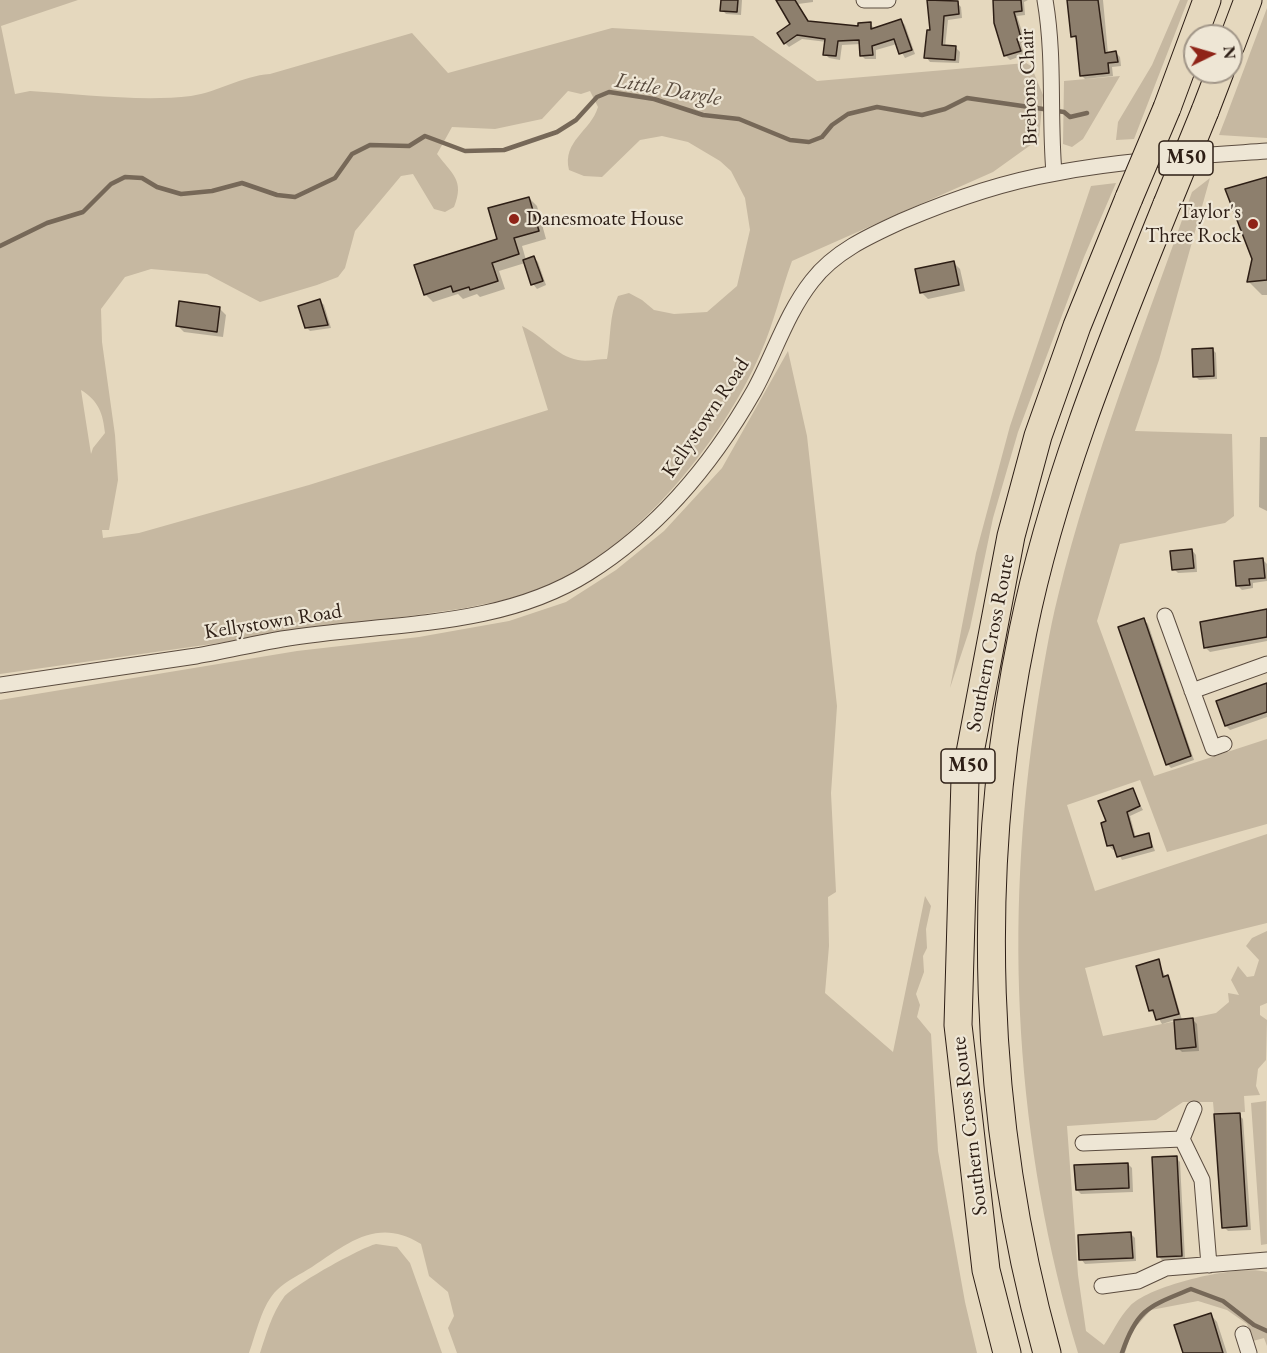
<!DOCTYPE html>
<html>
<head>
<meta charset="utf-8">
<style>
	body { margin:0 }
	#map { position:relative; width:1267px; height:1353px; overflow:hidden; background:#e5d8be; font-family:"EB Garamond",serif }
	canvas { display:block }
	.north { position:absolute; left:1183px; top:24px; width:60px; height:60px; box-sizing:border-box; background:#eee6d5; border:2px solid #a19688; border-radius:50%; rotate:85deg; font-size:16px; font-weight:700; line-height:24px; text-align:center; color:#2d1e15 }
	.north::after { content:''; display:block; margin:auto; width:21px; height:27px; background:#8f2418; clip-path:polygon(50% 0,100% 100%,50% 72%,0 100%) }
</style>
</head>
<body>
<div id="map">
<canvas width="1267" height="1353"></canvas>
<div class="north">N</div>
</div>
<script>
const ctx = document.querySelector('canvas').getContext('2d');
ctx.lineJoin = 'round';
function fillPath(path, color) { ctx.fillStyle = color; ctx.fill(path, 'evenodd'); }
function trace(path, color, width, dash) { ctx.strokeStyle = color; ctx.lineWidth = width; ctx.lineCap = dash ? 'butt' : 'round'; ctx.setLineDash(dash || []); ctx.stroke(path); }
function write(font, color, halo, rows, align = 'center') {
  ctx.font = font + ' "EB Garamond",serif'; ctx.lineWidth = 4.5; ctx.setLineDash([]); ctx.textBaseline = 'middle'; ctx.strokeStyle = halo; ctx.fillStyle = color; for (const [text, x, y, turn = 0] of rows) {
    ctx.save(); ctx.translate(x, y); ctx.rotate((+turn || 0) * Math.PI / 180); ctx.textAlign = isNaN(turn) ? turn : align; if (halo) ctx.strokeText(text, 0, 0); ctx.fillText(text, 0, 0); ctx.restore();
  }
}
const green = new Path2D(`
	M0 0H78L1 26 15 94 30 91C79 94 142 102 191 96 218 92 242 76 270 74L412 33 448 73 612 28 753 36 817 81 1026 63 1031 66 1043 95 1039 139 993 172 792 261C781 291 774 323 761 352 723 442 625 563 529 593 509 600 487 603 466 608L0 674ZM568 91 581 94 590 91 598 107C591 131 562 141 569 170L584 176 602 177 640 140 662 136 688 142 720 161 731 171 745 198 750 230 737 286 707 312 674 314 654 310 642 300 629 293 618 296C609 315 611 338 607 359 598 359 587 362 578 360 556 356 543 336 522 326L548 410 309 485 139 533 103 538 102 530H109L118 480 115 435 102 342 101 309 125 277 151 269 207 274 260 302 317 285 338 277 345 268 355 231 401 176 413 174 434 209 445 212 454 207C465 180 452 174 437 154L452 127 495 129 542 119ZM81 390C99 401 103 414 105 433L93 448 91 454Z
	M1180 0H1188L1134 139 1116 140 1118 122 1152 65Z
	M1267 8V138L1219 135 1226 117Z
	M1120 76 1083 139 1072 147 1063 144 1064 81Z
	M1210 178 1159 360 1135 431 1232 434 1234 516 1225 523 1120 544 1097 621 1154 776 1267 739V824L1167 852 1140 780 1067 805 1095 891 1267 834V923L1085 968 1103 1036 1216 1013 1229 1002 1228 993 1239 995 1231 980 1238 966 1247 977 1254 976 1259 960 1246 946 1252 938 1267 931V1003L1260 1006V1015L1267 1020 1266 1060 1258 1069 1256 1086 1260 1095 1244 1096 1245 1112 1214 1113 1213 1102H1183L1156 1120 1067 1126 1078 1275 1086 1331 1104 1345C1112 1334 1119 1317 1130 1306 1150 1285 1239 1264 1267 1272V1346L1264 1338 1253 1341 1247 1324 1227 1310 1198 1301 1151 1310 1132 1331 1125 1353H1078C1015 1140 1003 927 1037 707 1043 670 1049 632 1058 596 1092 458 1145 326 1192 192Z
	M1116 183 1084 257 1018 432 993 518 970 628 950 688 976 553 1010 426 1091 186Z
	M788 351 807 436 837 706 831 793 836 892 828 897 829 946 825 993 893 1052 925 896 931 906 926 929 927 948 923 956 924 972 916 994 920 1005 917 1017 931 1034 938 1151 965 1302 977 1353H457L448 1328 454 1316 448 1292 429 1276 421 1244C378 1217 348 1243 312 1267 301 1274 287 1280 277 1290 262 1304 256 1334 249 1353H0V700L297 651 419 637 509 621 566 602 616 570 664 531 722 468Z
	M1266 1101 1267 1244 1261 1245 1251 1103Z
	M376 1244 397 1247 410 1263 442 1353H260C266 1335 272 1313 284 1297 294 1285 360 1248 376 1244Z`);
const shadow = new Path2D(`
	M722 0H742L741 15 726 14 722 10Z
	M778 0H813V2L798 4 809 22 860 28 870 24 874 28 901 21 905 25 915 54 905 58 897 44 876 50V59H865L861 55V44L842 45 840 60 829 58 825 54 827 42 802 39 789 47 785 43 792 25Z
	M928 0H946V4L957 3 961 7 962 18 948 20 945 47 956 48 960 52 959 63 930 62 926 57 932 32Z
	M994 0H1028L1024 2 1025 15 1017 16 1025 41 1021 43 1024 55 1010 60 1006 56Z
	M1069 0H1103L1108 54 1116 53 1120 57 1121 66 1112 67 1113 76 1085 79 1081 75 1078 41 1073 36Z
	M1267 178V295H1262L1249 282Z
	M529 198 537 206 546 239 522 246 526 260 534 258 538 262 546 285 537 289 533 284 525 263 499 271 505 289 480 297 477 294 463 299 458 294 433 302 425 294 499 240Z
	M954 263 960 269 965 291 928 299 921 292Z
	M320 301 324 305 331 328 310 331 306 327Z
	M220 309 226 315 223 337 184 332 177 325Z
	M1212 349 1216 353 1217 379 1199 380 1195 376Z
	M1260 437H1267V511L1259 507Z
	M1192 550 1196 555 1197 572 1178 573 1174 569Z
	M1263 560 1267 564V581L1253 583V588L1242 590 1237 585Z
	M1267 612V641L1210 652 1206 648Z
	M1144 620 1148 624 1194 760 1171 768 1167 764Z
	M1267 685V717L1230 730 1226 726 1218 702Z
	M1132 790 1143 810 1130 816 1136 838 1149 835 1155 851 1122 860 1116 849 1113 850 1109 846 1108 822Z
	M1158 961 1166 978 1171 981 1182 1020H1193L1197 1024 1199 1051 1182 1052 1178 1048 1175 1020 1162 1024 1156 1014 1150 1011Z
	M1239 1115 1243 1119 1251 1230 1228 1231 1224 1227Z
	M1176 1158 1180 1162 1185 1259 1162 1260 1158 1256Z
	M1128 1164 1132 1168 1133 1192 1081 1194 1077 1190Z
	M1131 1234 1135 1238 1136 1261 1085 1264 1081 1259Z
	M1211 1315 1217 1322 1227 1353H1184Z`);
const stream = new Path2D(`
	M0 246 47 223 83 212 111 184 125 177 142 178 157 187 181 194 212 191 242 183 277 195 295 197 335 178 352 154 370 145 409 146 425 136 465 151 504 150 557 132 576 120 597 97 609 92 654 99 703 115 739 119 790 140 809 142 822 137 832 125 848 114 877 107 922 115 945 109 967 98 1064 112 1070 117 1087 113
	M1122 1353C1137 1308 1150 1306 1191 1289L1223 1301 1254 1325 1267 1331`);
const building = new Path2D(`
	M721 0H738L737 12 720 11Z
	M776 0H795L808 21 858 26V23L871 22V29L901 19 912 50 899 54 894 39 872 46 873 55 860 56 859 40 838 41 836 56 823 55 825 39 797 35 784 44 777 33 790 24Z
	M927 0 958 1 959 14 944 16 942 45 956 46 955 60 924 58 927 30H930Z
	M993 0H1021L1022 11 1014 12 1021 38 1017 39 1021 51 1004 56 994 23Z
	M1067 0H1098L1105 53 1116 51 1118 62 1108 63 1109 73 1080 76 1076 36 1071 37Z
	M1267 177V280L1247 282 1252 259 1225 189Z
	M529 197 539 231 514 238 519 254 492 263 498 281 470 290 469 287 453 292 451 286 424 295 414 265 497 239 488 208Z
	M534 256 543 281 531 285 523 260Z
	M954 261 959 285 920 293 915 269Z
	M320 299 328 325 305 328 298 306Z
	M179 301 220 307 217 332 176 326Z
	M1213 348 1214 376 1193 377 1192 349Z
	M1192 549 1194 568 1172 570 1170 551Z
	M1263 558 1265 578 1249 579 1250 585 1236 586 1234 561Z
	M1267 609V637L1204 648 1200 622Z
	M1144 618 1191 756 1166 765 1118 627Z
	M1267 683V712L1225 726 1216 701Z
	M1133 788 1140 806 1127 812 1134 837 1149 833 1152 847 1117 857 1113 845 1107 846 1101 823 1106 821 1098 801Z
	M1159 959 1163 977 1168 975 1179 1014 1156 1020 1153 1010 1149 1011 1136 966Z
	M1193 1018 1196 1047 1176 1049 1174 1020Z
	M1240 1113 1247 1226 1222 1228 1214 1114Z
	M1177 1156 1182 1256 1157 1257 1152 1157Z
	M1128 1163 1129 1188 1076 1190 1074 1165Z
	M1131 1232 1133 1258 1079 1260 1078 1235Z
	M1211 1313 1223 1353H1183L1174 1325Z`);
const street = new Path2D(`
	M864 0H888
	M1045 0C1055 58 1049 115 1054 173
	M1165 616 1213 748 1224 744
	M0 685C65 675 131 666 196 656 225 651 253 644 282 639 383 622 498 630 588 573 658 529 713 463 754 391 774 355 786 314 812 281 834 252 869 236 902 221 951 200 1003 182 1056 173 1125 160 1197 156 1267 151
	M1192 691 1267 664
	M1194 1109 1182 1139 1202 1180 1209 1265
	M1083 1143 1182 1139
	M1102 1286 1138 1281 1166 1268 1267 1260
	M1243 1334 1249 1353`);
const highway = new Path2D(`
	M1231 45 1248 0
	M1167 108 1207 0
	M1205 111 1220 72
	M1007 1353 986 1270 958 1025 965 779 1011 536 1038 436 1077 326 1129 198
	M1047 1353C982 1119 974 868 1023 631 1053 483 1111 343 1167 204`);
const highwayBridge = new Path2D(`
	M1129 198 1167 108
	M1167 204 1205 111`);
const markers = [
	[514,219,6,"#8f2418"],
	[1253,224,6,"#8f2418"]
];
const shields = [
	[1186,158,54],
	[968,766,54]
];
const shieldNames = [
	["M50",1186,158],
	["M50",968,766]
];
const streetNames = [
	["Brehons Chair",1029,87,-92],
	["Kellystown Road",706,418,-56],
	["Kellystown Road",273,622,-9],
	["Southern Cross Route",991,643,-79],
	["Southern Cross Route",970,1126,-97]
];
const poiNames = [
	["Taylor's",1241,212],
	["Three Rock",1241,236],
	["Danesmoate House",526,219,"left"]
];
const waterNames = [
	["Little Dargle",668,90,10]
];
fillPath(green, '#c6b8a1');
fillPath(shadow, '#0003');
trace(stream, '#766858', 4.5);
fillPath(building, '#8d7f6d');
trace(building, '#2d1e15', 1.5);
trace(street, '#5b4c3f', 17);
trace(highway, '#2d1e15', 29);
trace(street, '#eee6d5', 15);
trace(highway, '#e5d8be', 27);
trace(highwayBridge, '#2d1e15', 29, []);
trace(highwayBridge, '#e5d8be', 27);
for (const [x, y, r, color] of markers) { const dot = new Path2D(); dot.arc(x, y, r, 0, 2 * Math.PI); ctx.fillStyle = color; ctx.fill(dot); trace(dot, '#eee6d5', 2); }
for (const [x, y, w] of shields) { const box = new Path2D(); box.roundRect(x - w / 2, y - 17, w, 34, 4.5); ctx.fillStyle = '#eee6d5'; ctx.fill(box); trace(box, '#2d1e15', 1.5); }
write('bold 20px', '#2d1e15', null, shieldNames);
write('21px', '#2d1e15', '#eee6d5', streetNames);
write('21px', '#2d1e15', '#eee6d5', poiNames, 'right');
write('italic 22px', '#57493c', '#eee6d5', waterNames);
</script>
</body>
</html>
